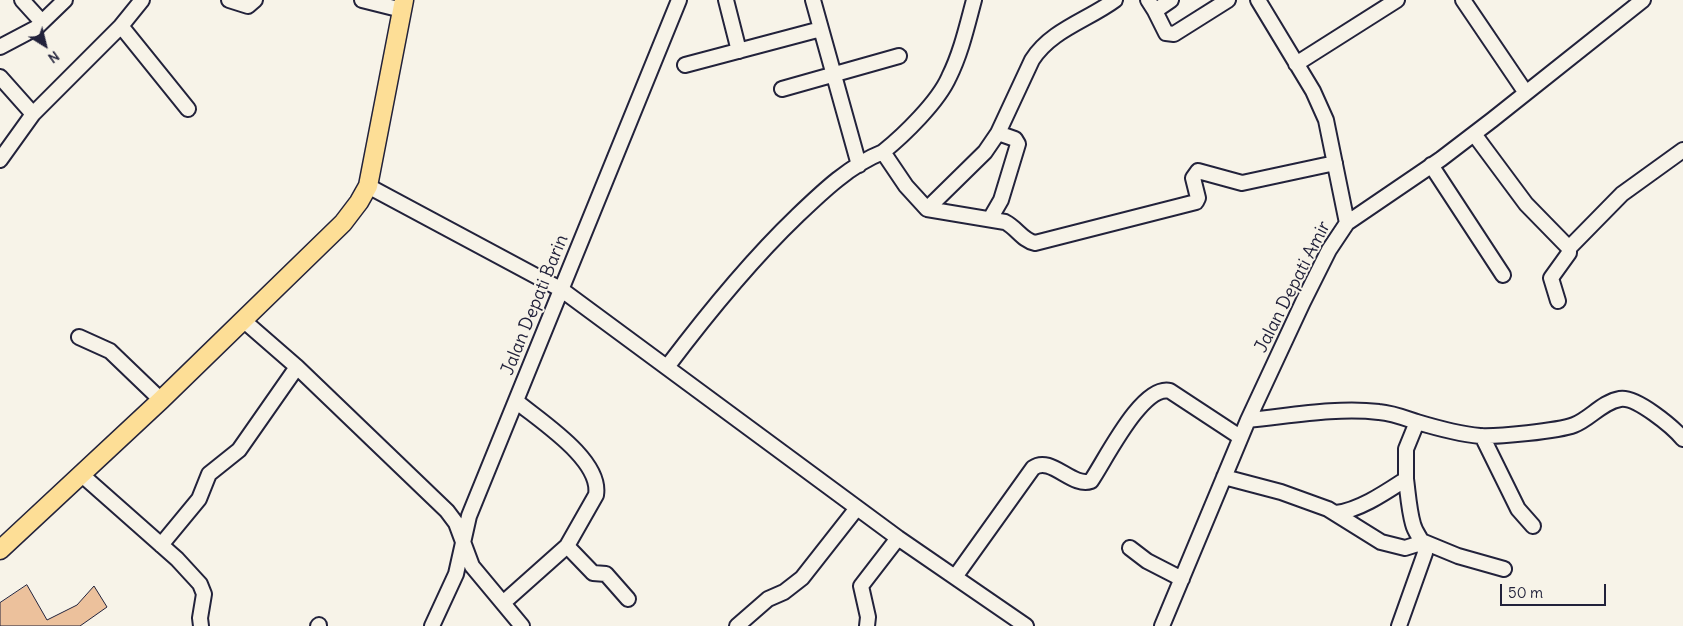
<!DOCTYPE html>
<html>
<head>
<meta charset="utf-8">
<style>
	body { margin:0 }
	#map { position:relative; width:1683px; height:626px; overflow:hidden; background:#f7f3e8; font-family:Delius,sans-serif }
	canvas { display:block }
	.north { position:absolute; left:20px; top:20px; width:50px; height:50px; -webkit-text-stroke:4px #f7f3e8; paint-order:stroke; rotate:144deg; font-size:14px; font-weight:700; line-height:20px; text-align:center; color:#22223b }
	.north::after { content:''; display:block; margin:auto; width:18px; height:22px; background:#22223b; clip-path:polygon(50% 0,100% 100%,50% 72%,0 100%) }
	.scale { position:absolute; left:1500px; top:584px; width:106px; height:22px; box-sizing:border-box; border:2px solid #22223b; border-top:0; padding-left:6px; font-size:15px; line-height:18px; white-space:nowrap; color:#22223b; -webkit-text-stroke:4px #f7f3e8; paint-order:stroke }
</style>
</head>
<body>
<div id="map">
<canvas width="1683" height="626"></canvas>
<div class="north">N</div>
<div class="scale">50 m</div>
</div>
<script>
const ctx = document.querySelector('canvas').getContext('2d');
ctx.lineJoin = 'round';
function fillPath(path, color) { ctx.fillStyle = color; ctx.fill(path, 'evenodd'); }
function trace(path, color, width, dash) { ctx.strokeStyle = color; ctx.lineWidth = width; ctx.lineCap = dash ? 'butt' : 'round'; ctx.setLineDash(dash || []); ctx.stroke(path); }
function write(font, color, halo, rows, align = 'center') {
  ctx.font = font + ' Delius,sans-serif'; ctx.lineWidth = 4; ctx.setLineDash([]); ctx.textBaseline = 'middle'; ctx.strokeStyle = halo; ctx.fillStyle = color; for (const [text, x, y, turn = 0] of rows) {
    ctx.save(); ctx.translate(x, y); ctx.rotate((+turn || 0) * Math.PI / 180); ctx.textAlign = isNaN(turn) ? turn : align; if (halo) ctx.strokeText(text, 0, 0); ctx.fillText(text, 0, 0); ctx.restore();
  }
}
const building = new Path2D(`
	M27 585 47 620 77 605 94 586 107 607 80 626H0V603Z`);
const minor = new Path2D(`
	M22 0 42 22
	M229 0 248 6 255 0
	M362 0 402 10
	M726 0 739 51
	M813 0 859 165
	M974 0C967 26 961 53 949 77 938 102 904 135 883 152L906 186 927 209 1005 222C1017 228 1022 240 1035 243L1196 202 1198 198 1193 178 1198 171 1242 183 1335 163
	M1148 0 1155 11 1171 0
	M1258 0 1313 91 1326 120 1347 223
	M1463 0 1526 93
	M1155 11 1166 33 1174 34 1228 0
	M121 26 188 109
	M0 47 36 28 65 0
	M1296 64 1397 0
	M685 65 821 29
	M0 77 33 114
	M782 89 899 56
	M1474 134 1526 204 1569 248V253L1551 278 1558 301
	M0 160 33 114 121 26 142 0
	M1431 165 1503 275
	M368 186 562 290 898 538 1026 626
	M927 209 985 152 998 133
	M990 219 1001 200 1018 144 1015 139 998 133 1032 60C1051 30 1088 20 1115 0
	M1569 248 1622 194 1683 150
	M243 320 297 367 447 511 456 523 472 566 522 626
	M79 337 110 351 161 400
	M667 367C707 314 749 262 797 216 822 192 850 165 883 152
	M1248 420C1290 416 1336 407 1379 412 1392 413 1405 418 1417 422
	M1482 436 1518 509 1533 526
	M82 475 177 559 200 584 204 594 200 618 201 626
	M1224 477 1281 492 1328 509 1381 542 1405 548 1424 542 1458 556 1504 569
	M1336 513C1360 510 1386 492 1406 479V449L1417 422C1437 428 1459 434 1480 436 1497 437 1558 431 1574 425 1590 419 1602 402 1620 399 1636 396 1673 427 1683 439
	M161 545 199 499 209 474 239 450 297 367
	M567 546 593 573 606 574 628 599
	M1130 548 1147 561 1182 579
	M955 577 1033 468C1051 455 1072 488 1091 481 1105 461 1142 384 1170 391L1240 437
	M503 603 567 546 596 495C602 460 540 421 516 401
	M318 626 319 625
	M432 626 456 574 469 516 679 0
	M737 626 768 599 784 592 802 578 857 508
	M867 626 868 617 861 586 898 538
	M1162 626 1248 420 1303 302 1329 250 1347 223 1441 159 1492 120 1643 0
	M1399 626 1425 553C1424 539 1416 536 1413 524 1409 510 1408 494 1406 479`);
const major = new Path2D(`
	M0 550 161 400 343 223 359 202 368 186 404 0`);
const streetNames = [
	["Jalan Depati Amir",1293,287,-63],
	["Jalan Depati Barin",535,305,-68]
];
fillPath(building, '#ecc19c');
trace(building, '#22223b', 1);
trace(minor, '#22223b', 18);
trace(major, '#22223b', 21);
trace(minor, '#f7f3e8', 14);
trace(major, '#fdde96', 18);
write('18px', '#22223b', '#f7f3e8', streetNames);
</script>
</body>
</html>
